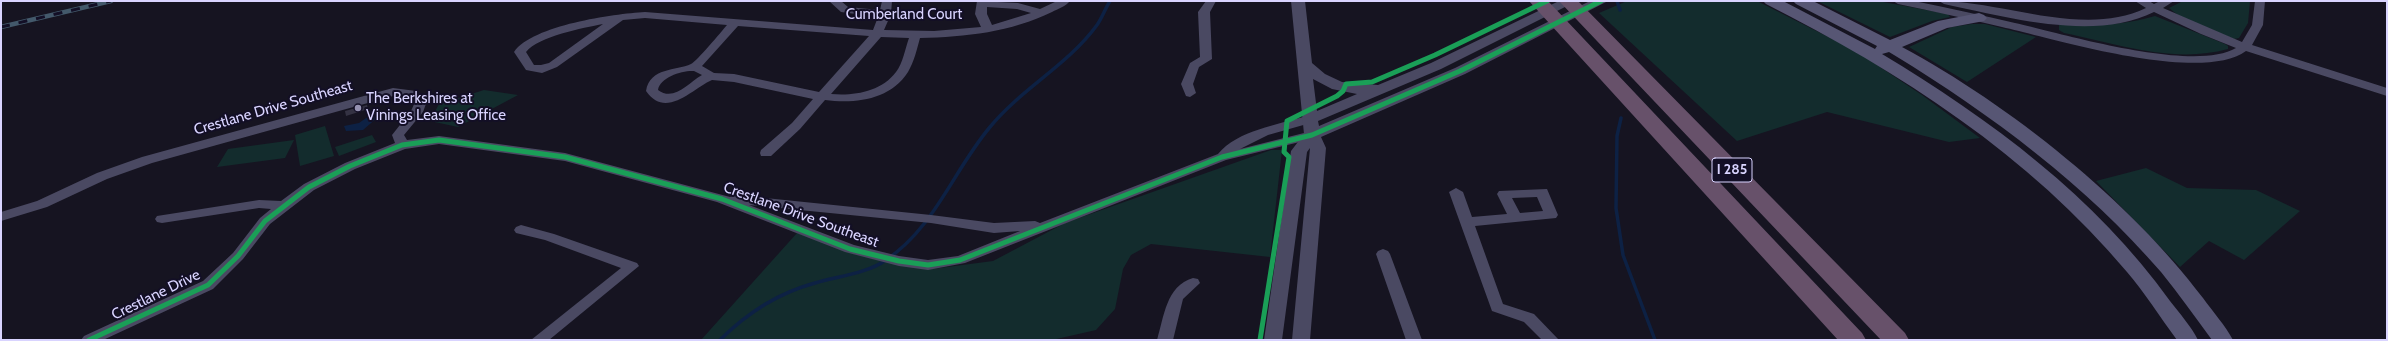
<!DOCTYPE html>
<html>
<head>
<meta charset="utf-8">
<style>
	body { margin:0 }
	#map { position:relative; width:2388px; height:341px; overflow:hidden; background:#161421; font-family:Cabin,sans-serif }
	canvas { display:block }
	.frame { position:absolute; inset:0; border:2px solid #d9d4ff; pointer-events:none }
</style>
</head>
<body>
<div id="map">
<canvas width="2388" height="341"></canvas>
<div class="frame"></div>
</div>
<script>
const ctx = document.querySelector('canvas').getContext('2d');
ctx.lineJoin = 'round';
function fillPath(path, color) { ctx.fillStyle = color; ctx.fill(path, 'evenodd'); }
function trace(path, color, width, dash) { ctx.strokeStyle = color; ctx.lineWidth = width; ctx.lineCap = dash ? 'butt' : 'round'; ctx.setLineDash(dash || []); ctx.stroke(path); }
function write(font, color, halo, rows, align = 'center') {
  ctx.font = font + ' Cabin,sans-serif'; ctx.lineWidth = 4; ctx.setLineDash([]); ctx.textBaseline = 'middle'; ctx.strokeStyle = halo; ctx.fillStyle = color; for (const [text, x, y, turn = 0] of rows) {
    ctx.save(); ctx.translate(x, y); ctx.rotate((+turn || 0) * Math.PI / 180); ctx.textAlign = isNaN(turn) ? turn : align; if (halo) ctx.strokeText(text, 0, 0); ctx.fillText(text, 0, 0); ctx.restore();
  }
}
const green = new Path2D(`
	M1627 1H1757L1856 51 1922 95 1980 138 1949 142 1827 112 1737 141 1599 13Z
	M1817 1H1878L1948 14 1950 17 1932 21 1890 37Z
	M2183 1H2250L2248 23 2239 38 2234 39 2179 16 2169 8Z
	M2155 16 2225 44 2228 46V49C2174 64 2117 44 2064 33L2059 30V25L2063 24C2095 26 2124 25 2155 16Z
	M1972 24H1985L2036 37 1967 82 1909 47 1952 27Z
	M484 90 518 95 458 127 430 121 439 104Z
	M325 126 334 156 300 166 295 135Z
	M372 135 376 142 339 156 335 147Z
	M294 140 285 158 217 167 228 149Z
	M1271 150H1282L1270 257 1151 244 1131 255 1123 269 1115 309 1096 330 1052 340H701L797 233 874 259 932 269 993 261 1065 223Z
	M2146 168 2187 188 2256 190 2300 211 2244 260 2209 241 2180 267 2096 181Z`);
const water = new Path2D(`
	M369 116 378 117 363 130 346 131 344 126 359 123Z`);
const stream = new Path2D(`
	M1617 1 1620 10
	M1621 118 1617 136 1616 208 1623 255 1655 340
	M720 340C747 313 778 293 815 283 838 276 866 274 886 260 935 227 953 171 990 127 1021 89 1068 65 1097 25 1102 18 1105 9 1110 1`);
const building = new Path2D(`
	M367 105 368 109 346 116 345 111Z`);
const minor = new Path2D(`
	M829 1H841L848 7 880 10 882 1H892L891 14 884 30 934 31 981 27 975 14 977 1 1018 3 1040 9 1057 1H1070C1066 6 1058 9 1052 12 1011 32 966 37 920 38 917 49 914 62 908 72 890 100 855 104 825 100L800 129 771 156H761L760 153 761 150 792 123 813 99 734 82 712 80C693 88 666 120 646 91 650 67 676 71 691 64 697 61 721 32 727 25L645 18 623 20 557 67 542 73 526 70 514 52C533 25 613 14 645 12L873 30 878 17 841 12ZM987 7 1017 9 1031 13 992 25 987 14ZM603 24 549 63 541 65H534L526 52C539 36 583 28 603 24ZM738 26 869 36 819 92 734 74 714 73 702 66ZM881 37 909 38C905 49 903 63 896 72 881 92 854 96 831 94ZM694 71 702 75C688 83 674 102 658 90 660 77 683 70 694 71Z
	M1206 1H1216L1210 12 1212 59 1199 67 1193 84 1196 93 1190 97 1186 96 1181 84 1190 63 1200 57 1198 12Z
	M1893 1H1914C1948 8 1982 15 2015 23 2064 34 2193 73 2236 48L2201 34 2154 12C2094 42 2007 17 1944 4L1939 1C2003 1 2084 38 2146 8L2135 1H2149L2154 4 2160 1H2174L2163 8 2242 42 2252 25 2255 1H2265L2263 25 2252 45 2387 88V96L2246 51C2201 84 2055 39 2002 27 1968 19 1933 11 1898 4Z
	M393 88 416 91 427 101 423 112 404 135 407 140 439 136 565 153 730 197 736 195 931 215 994 223 1035 221 1040 223 1218 154C1238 130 1278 125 1306 116L1310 115 1316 119 1314 122 1268 135 1240 149 1312 131 1318 135 1316 138 1226 160 965 263 928 270 899 266 845 252 717 202 565 161 439 144 405 149 355 169 314 190 270 224 243 259 213 289 103 340H81L84 336 203 281 233 253 260 218 271 209 259 208 162 223 157 222 155 219 157 216 259 200 281 201 304 184 345 163 395 143 392 135 411 111 415 102 409 97 393 96 152 163 107 179 47 207 1 221V212L37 201 97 173 142 157ZM749 205 931 223 994 233 1020 231 958 256 928 260 899 256 854 245Z
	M1456 188 1463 192 1472 217 1507 214 1497 194 1499 191 1547 189 1558 215 1556 218 1475 226 1503 304 1534 314 1559 340H1542L1524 322 1492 311 1449 192ZM1537 197 1543 211 1520 213 1512 198Z
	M521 225 554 234 637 263 639 266 549 340H531L621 268 545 240 516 233 514 230 516 227Z
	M1383 249 1388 251 1390 254 1422 340H1406L1376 254 1378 251Z
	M1193 278 1198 279 1200 283 1183 299 1173 340H1157C1164 317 1166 286 1193 278Z`);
const tertiary = new Path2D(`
	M1291 1H1305L1312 63 1325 74 1342 82 1378 85 1431 63 1559 1H1577L1441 69 1318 121 1319 126 1455 68 1590 1H1608L1465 74 1321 137 1326 148 1310 340H1292L1310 148 1307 152 1282 340H1264L1291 151 1304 134ZM1313 79 1332 89 1357 94 1317 111Z`);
const secondary = new Path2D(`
	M1763 1H1783L1875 49 1877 46 1796 4 1793 1H1813L1890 40 1938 21 1979 13 1984 15 1987 18 1984 21 1947 28 1902 47C2010 105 2130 201 2203 298 2213 312 2225 325 2233 340H2212C2195 317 2179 294 2161 272 2086 185 1992 115 1894 55L1889 52 1882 54C1990 119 2096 197 2170 301 2180 314 2191 326 2198 340H2177C2160 317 2145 293 2127 272 2029 155 1900 72 1766 4Z`);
const motorway = new Path2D(`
	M1529 1H1548L1862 333 1866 340H1838Z
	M1559 1H1578L1905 333 1909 340H1881Z`);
const rail = new Path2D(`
	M1 27 111 1`);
const cycleway = new Path2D(`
	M89 340 208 285 238 256 265 221 309 187 350 166 402 145 439 140 565 157 722 199 850 249 899 261 928 265 960 260 1222 157 1312 135 1460 71 1601 1
	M1260 340 1289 157 1284 152 1287 121 1337 96 1343 91 1346 84 1372 82 1435 55 1547 1`);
const markers = [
	[358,108,4,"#9591b1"]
];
const shields = [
	[1732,170,40]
];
const shieldNames = [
	["I 285",1732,170]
];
const streetNames = [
	["Cumberland Court",904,15],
	["Crestlane Drive Southeast",273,108,-16],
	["Crestlane Drive Southeast",801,215,20],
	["Crestlane Drive",156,295,-26]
];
const poiNames = [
	["The Berkshires at",366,99],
	["Vinings Leasing Office",366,116]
];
fillPath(green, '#132c2d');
fillPath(water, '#0d2144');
trace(stream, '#0d2144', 3.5);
fillPath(building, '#343243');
fillPath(minor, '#4a4962');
fillPath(tertiary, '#4a4962');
fillPath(secondary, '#575674');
fillPath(motorway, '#67516a');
trace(rail, '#43596b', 4.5);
trace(rail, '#130f26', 3, [9]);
trace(cycleway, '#1a9f57', 5);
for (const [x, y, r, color] of markers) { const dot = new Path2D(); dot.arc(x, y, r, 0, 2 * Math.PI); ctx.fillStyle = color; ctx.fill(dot); trace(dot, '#130f26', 1.5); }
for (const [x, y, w] of shields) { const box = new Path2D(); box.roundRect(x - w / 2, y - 12, w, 24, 3); ctx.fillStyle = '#130f26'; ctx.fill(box); trace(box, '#d9d4ff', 1); }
write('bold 14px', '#d9d4ff', null, shieldNames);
write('15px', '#d9d4ff', '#130f26', streetNames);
write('15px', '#d9d4ff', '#130f26', poiNames, 'left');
</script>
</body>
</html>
